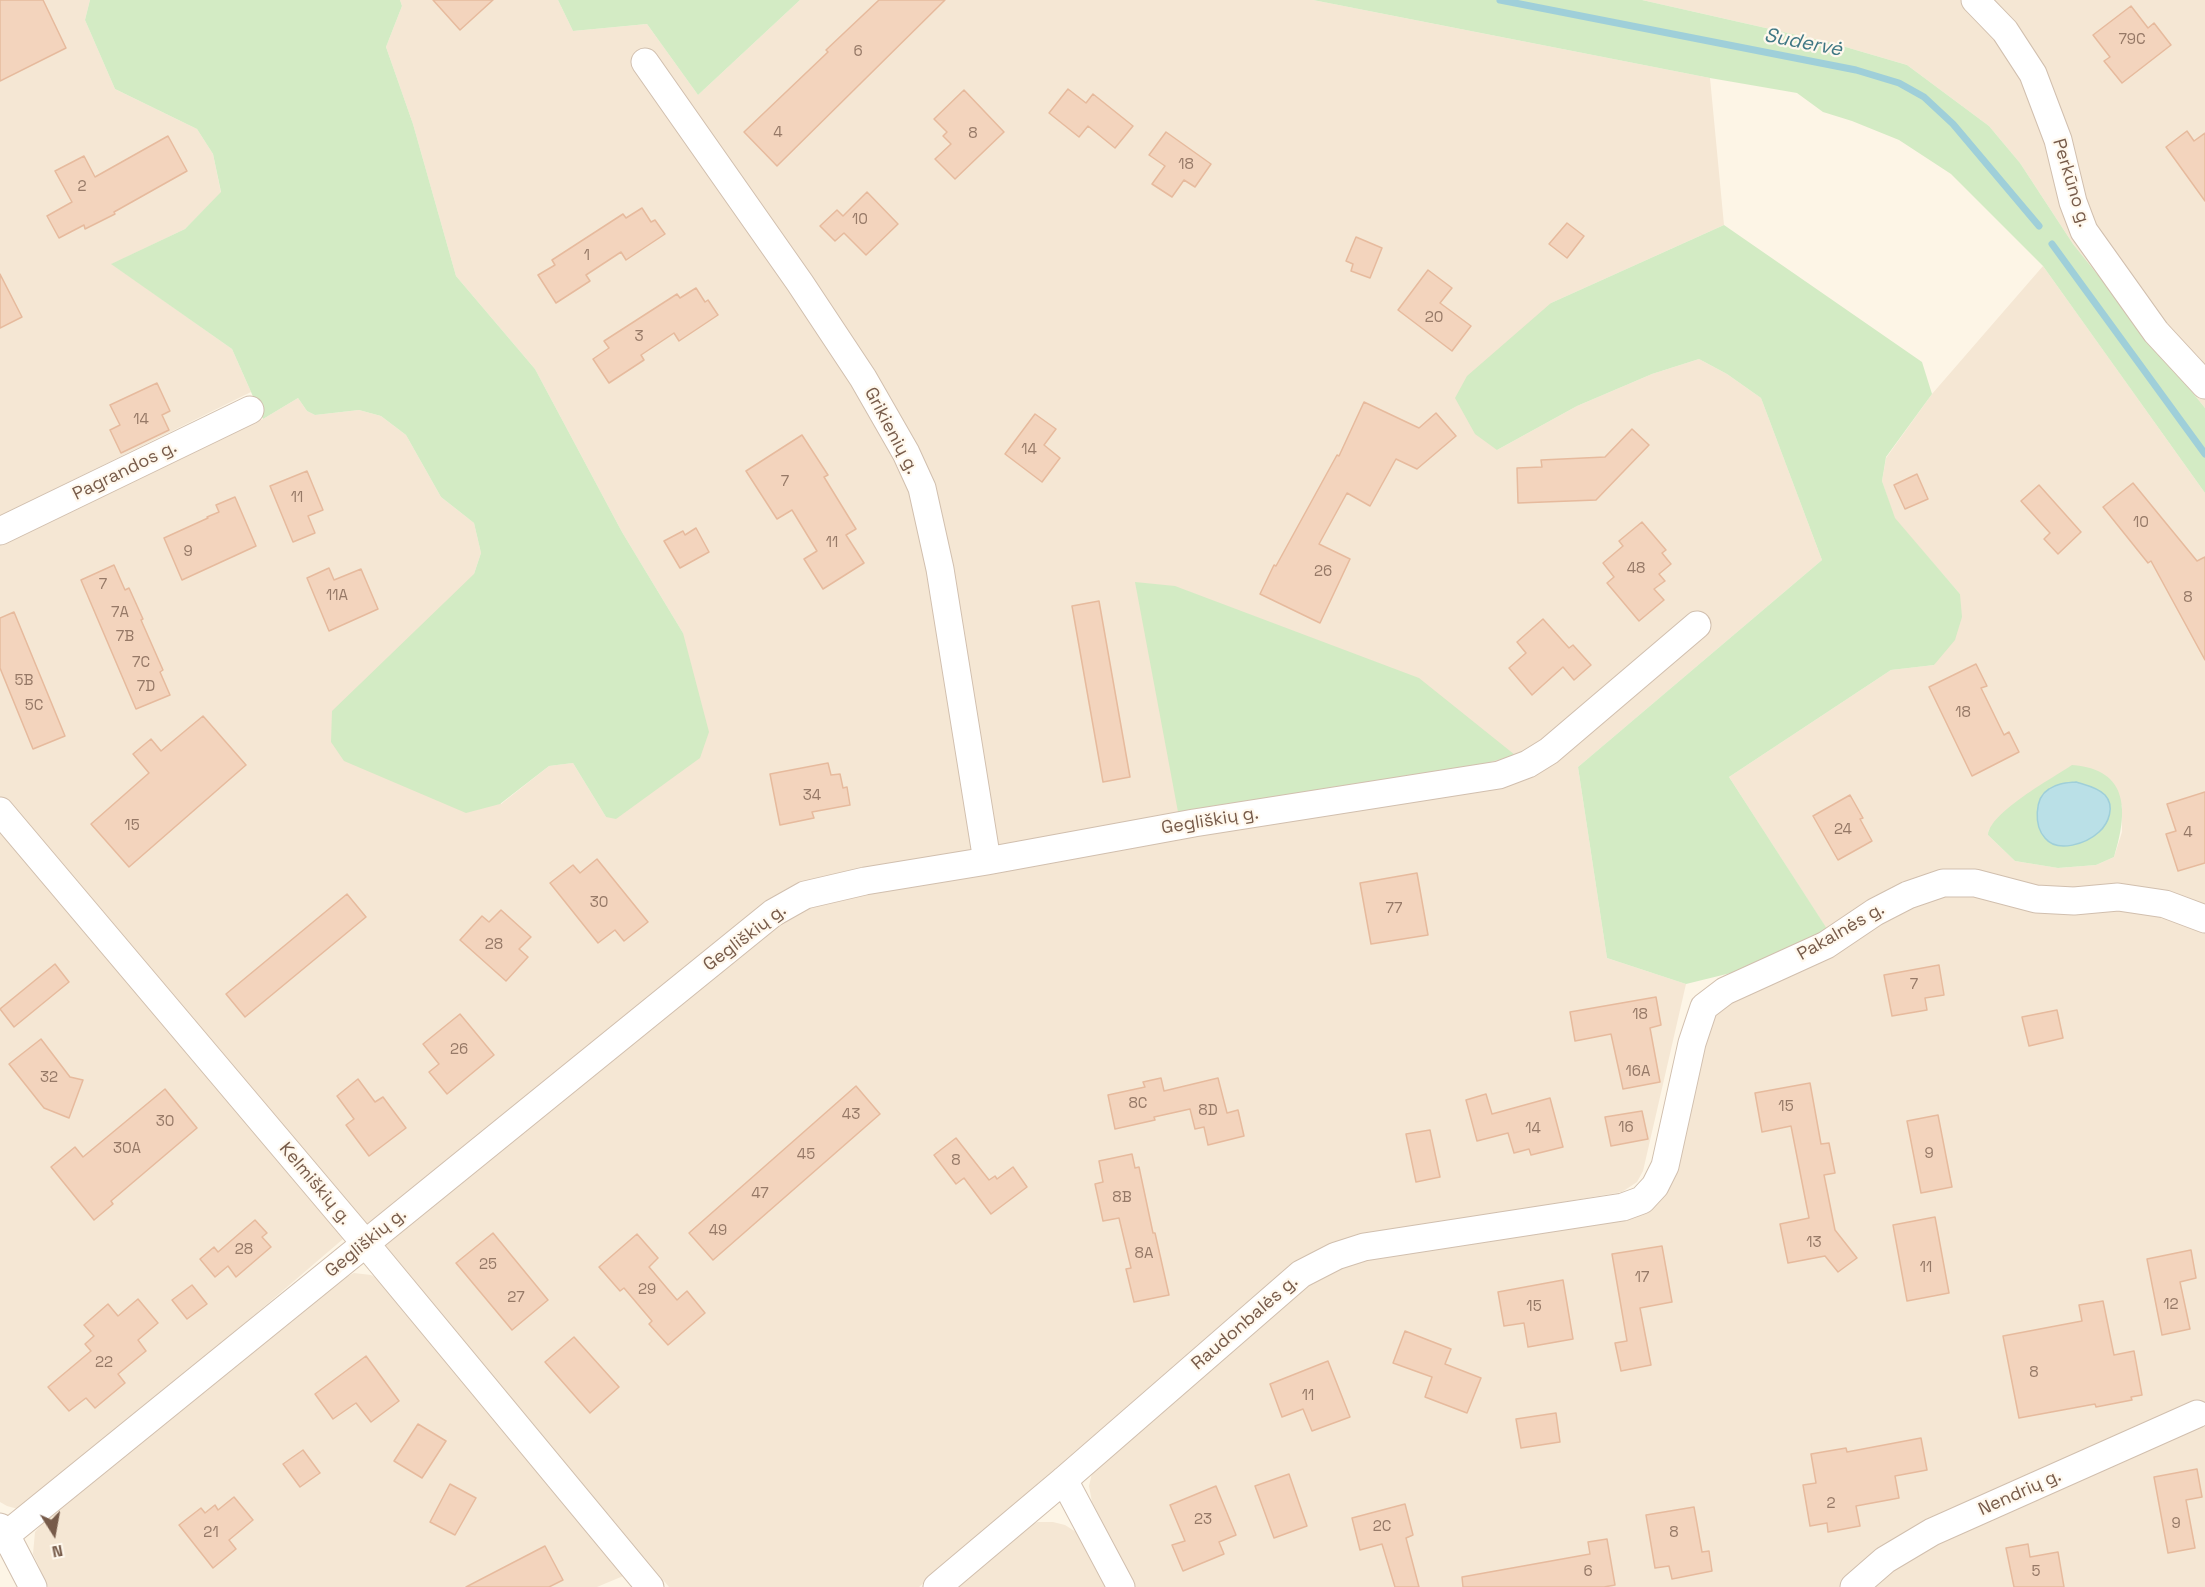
<!DOCTYPE html>
<html>
<head>
<meta charset="utf-8">
<style>
	body { margin:0 }
	#map { position:relative; width:2205px; height:1587px; overflow:hidden; background:#fdf5e6; font-family:"Space Grotesk",sans-serif }
	canvas { display:block }
	.north { position:absolute; left:24px; top:1503px; width:60px; height:60px; -webkit-text-stroke:4px #fff8ed; paint-order:stroke; rotate:169deg; font-size:16px; font-weight:700; line-height:24px; text-align:center; color:#775b4a }
	.north::after { content:''; display:block; margin:auto; width:21px; height:27px; background:#775b4a; clip-path:polygon(50% 0,100% 100%,50% 72%,0 100%) }
</style>
</head>
<body>
<div id="map">
<canvas width="2205" height="1587"></canvas>
<div class="north">N</div>
</div>
<script>
const ctx = document.querySelector('canvas').getContext('2d');
ctx.lineJoin = 'round';
function fillPath(path, color) { ctx.fillStyle = color; ctx.fill(path, 'evenodd'); }
function trace(path, color, width, dash) { ctx.strokeStyle = color; ctx.lineWidth = width; ctx.lineCap = dash ? 'butt' : 'round'; ctx.setLineDash(dash || []); ctx.stroke(path); }
function write(font, color, halo, rows, align = 'center') {
  ctx.font = font + ' "Space Grotesk",sans-serif'; ctx.lineWidth = 4.5; ctx.setLineDash([]); ctx.textBaseline = 'middle'; ctx.strokeStyle = halo; ctx.fillStyle = color; for (const [text, x, y, turn = 0] of rows) {
    ctx.save(); ctx.translate(x, y); ctx.rotate((+turn || 0) * Math.PI / 180); ctx.textAlign = isNaN(turn) ? turn : align; if (halo) ctx.strokeText(text, 0, 0); ctx.fillText(text, 0, 0); ctx.restore();
  }
}
const residential = new Path2D(`
	M0 0H90L85 20 115 89 197 129 213 154 221 193 185 229 112 264 232 349 251 392 0 516Z
	M400 0H558L573 31 647 24 698 95 800 0H1313L1710 78 1724 225 1551 303 1497 450 1577 406 1652 374 1699 359 1727 374 1761 398 1822 560 1578 767 1607 958 1686 984 1643 1171 1637 1182 1622 1192 1371 1235 1281 1275 1256 1294 919 1587H669L364 1221 33 1505 18 1509 7 1506 0 1502V545L263 419 298 398 307 411 315 415 359 410 381 416 406 435 441 497 474 523 481 553 474 574 501 804 549 766 573 763 606 817 683 633 622 532 535 369 456 276 413 124 386 47 402 6Z
	M1642 0H2205V408L2073 244 2020 163 1989 126 1907 65 1832 43Z
	M2043 266 2205 493V1587H1134L1092 1502 1089 1486 1093 1469 1315 1278 1337 1265 1643 1207 1707 1009 1839 948 1729 777 1891 670 1934 665 1960 594 1894 518 1882 481 1886 458 1932 394ZM2122 805V832L2114 857 2096 865 2058 868 2015 861 1988 835 1989 829Z
	M354 1273 371 1275 379 1279 628 1574 597 1587H48L33 1554 35 1532 42 1524 105 1469 346 1277Z
	M1038 1522H1053L1065 1525 1076 1532 1086 1543 1107 1587H952L1027 1526Z`);
const green = new Path2D(`
	M90 0H400L402 6 386 47 413 124 456 276 535 369 622 532 683 633 709 732 700 758 616 819 606 817 573 763 549 766 500 804 466 813 344 761 331 742 332 711 474 574 481 553 474 523 441 497 406 435 381 416 359 410 315 415 307 411 298 398 263 419 232 349 111 264 185 229 221 192 213 154 197 129 115 89 85 20Z
	M558 0H800L698 95 647 24 573 31Z
	M1313 0H1642L1832 43 1907 65 1989 126 2020 163 2073 244 2205 408V493L2043 266 1951 174 1899 140 1852 121 1823 112 1797 93 1710 78Z
	M1724 225 1922 362 1932 394 1886 457 1882 481 1895 518 1960 594 1962 617 1955 640 1934 665 1891 670 1729 777 1831 935 1743 970 1686 984 1607 958 1578 767 1822 560 1761 398 1727 374 1699 359 1652 374 1577 406 1497 450 1475 434 1455 398 1467 376 1551 303Z
	M1135 582 1175 586 1419 678 1515 755 1448 774 1178 812Z
	M2072 765C2130 769 2128 813 2114 857L2096 865 2058 868 2015 861 1988 835C1990 812 2053 778 2072 765Z`);
const water = new Path2D(`
	M2076 782C2085 785 2097 787 2105 795 2115 806 2109 823 2099 832 2087 843 2058 854 2045 838 2034 826 2034 798 2049 789 2058 783 2066 783 2076 782Z`);
const stream = new Path2D(`
	M1500 0 1856 70 1899 83 1924 97 1953 124 2039 226
	M2052 244 2205 454`);
const building = new Path2D(`
	M0 0H43L66 48 0 81Z
	M433 0H493L460 30Z
	M879 0H945L777 166 744 132 828 52 826 50Z
	M2131 6 2148 28 2154 23 2171 45 2122 83 2104 61 2110 57 2093 35Z
	M1068 89 1086 103 1093 94 1133 126 1115 148 1088 126 1079 137 1049 113Z
	M964 90 1004 132 955 179 935 159 951 144 943 136 947 132 934 119Z
	M2187 131 2194 141 2205 133V201L2166 147Z
	M1166 132 1211 164 1195 187 1184 180 1172 197 1152 184 1165 166 1149 155Z
	M168 136 187 171 114 212 115 214 85 229 84 225 59 238 47 216 72 202 55 171 84 156 95 177Z
	M867 192 898 224 866 255 844 233 835 241 820 226 837 210 843 216Z
	M642 208 651 222 655 220 665 234 626 260 621 252 586 275 590 281 556 303 538 275 555 265 552 260 623 214 626 218Z
	M1567 223 1584 236 1567 258 1549 244Z
	M1356 237 1382 248 1370 278 1351 271 1353 264 1346 261Z
	M1428 270 1452 288 1440 303 1471 326 1452 351 1398 310Z
	M0 274 22 317 0 328Z
	M696 288 705 302 708 300 718 315 679 341 674 333 641 355 644 360 609 383 593 359 609 348 604 341 677 294 680 298Z
	M157 383 170 411 162 415 169 430 121 453 110 430 120 425 110 405Z
	M1364 402 1419 428 1436 413 1456 436 1417 469 1396 459 1370 506 1347 493 1319 544 1350 559 1320 623 1260 594 1274 565 1276 566 1337 455 1339 456Z
	M1035 414 1056 429 1044 445 1060 458 1042 482 1005 454Z
	M1632 429 1649 445 1596 500 1518 503 1517 468 1542 467 1541 460 1605 457Z
	M802 435 828 475 824 477 856 529 846 535 864 563 823 589 804 559 817 551 792 510 777 519 746 471Z
	M307 471 323 510 308 516 315 533 293 542 270 486Z
	M1917 474 1928 499 1905 509 1894 485Z
	M2133 483 2197 561 2205 557V660L2151 561 2148 563 2103 507Z
	M2039 485 2081 532 2058 554 2044 539 2050 533 2021 501Z
	M235 497 256 546 182 580 164 538 208 518 207 517 219 512 216 505Z
	M1642 522 1666 550 1662 553 1671 564 1659 574 1665 581 1654 589 1664 600 1639 621 1607 583 1614 577 1603 563 1623 546 1619 541Z
	M696 528 709 552 680 568 664 541 683 531 685 535Z
	M114 565 125 590 129 588 143 619 141 620 163 670 160 672 170 695 136 709 81 580Z
	M329 568 334 580 361 569 378 609 329 631 307 578Z
	M1099 601 1130 777 1103 782 1072 606Z
	M14 612 65 736 33 749 0 668V618Z
	M1543 619 1569 648 1573 645 1591 665 1574 680 1563 667 1532 695 1509 668 1526 653 1517 642Z
	M1976 664 1987 686 1981 688 2004 735 2009 732 2019 752 1972 776 1929 687Z
	M203 716 246 765 129 867 91 824 149 773 133 754 151 739 161 751Z
	M828 763 831 775 840 774 843 788 847 787 850 805 812 812 814 818 780 825 770 774Z
	M2205 792V863L2178 871 2166 834 2176 831 2167 804Z
	M1850 795 1863 818 1860 819 1872 841 1838 860 1813 816Z
	M597 859 648 922 624 941 615 930 598 943 550 883 573 865 580 873Z
	M1417 873 1428 935 1371 944 1360 883Z
	M347 894 366 917 245 1017 226 994Z
	M501 910 531 937 519 949 528 957 506 981 460 940 482 916 489 922Z
	M55 964 69 982 14 1027 0 1009Z
	M1939 965 1944 995 1925 998 1927 1010 1892 1016 1884 975Z
	M1656 997 1661 1025 1650 1028 1660 1082 1623 1089 1611 1034 1575 1041 1570 1012Z
	M2057 1010 2063 1038 2029 1046 2022 1017Z
	M460 1014 494 1055 447 1094 429 1072 439 1064 423 1044Z
	M41 1039 70 1077 83 1080 69 1118 44 1108 9 1064Z
	M1161 1078 1164 1091 1218 1078 1227 1113 1238 1110 1244 1136 1208 1145 1204 1127 1195 1129 1190 1109 1154 1117 1155 1120 1115 1129 1108 1095 1145 1087 1143 1082Z
	M358 1079 375 1102 383 1097 406 1128 369 1156 346 1125 354 1119 337 1096Z
	M1810 1083 1821 1144 1829 1143 1835 1173 1824 1175 1835 1230 1857 1258 1838 1272 1825 1256 1788 1263 1780 1224 1809 1218 1791 1126 1762 1132 1755 1093Z
	M856 1086 880 1114 713 1260 689 1233Z
	M165 1089 197 1128 111 1201 113 1204 94 1220 51 1167 75 1147 83 1157Z
	M1486 1094 1492 1114 1550 1098 1563 1147 1531 1155 1529 1149 1514 1153 1508 1133 1477 1141 1466 1100Z
	M1642 1111 1648 1139 1611 1146 1605 1117Z
	M1938 1115 1952 1187 1921 1193 1907 1121Z
	M1430 1130 1440 1177 1416 1182 1406 1134Z
	M956 1138 989 1180 995 1176 997 1179 1013 1167 1027 1187 991 1214 964 1178 956 1184 934 1155Z
	M1132 1154 1135 1168 1139 1167 1153 1233H1155L1169 1295 1134 1302 1126 1269 1131 1268 1119 1218 1103 1221 1095 1184 1103 1182 1099 1161Z
	M1935 1217 1949 1293 1907 1301 1893 1225Z
	M255 1220 267 1233 262 1237 271 1247 236 1277 228 1266 215 1277 200 1259 214 1247 218 1252Z
	M493 1233 548 1300 512 1330 456 1263Z
	M637 1234 658 1258 649 1267 677 1300 687 1291 705 1313 668 1345 649 1324 652 1321 624 1288 620 1291 599 1267Z
	M1662 1246 1672 1302 1640 1308 1651 1365 1621 1371 1615 1343 1627 1341 1612 1254Z
	M2191 1250 2196 1278 2180 1282 2190 1329 2162 1335 2147 1259Z
	M1563 1280 1573 1339 1528 1347 1524 1323 1504 1326 1498 1292Z
	M192 1285 207 1304 187 1319 172 1300Z
	M138 1299 158 1323 138 1340 146 1351 118 1374 125 1383 95 1408 86 1398 69 1411 48 1387 91 1351 85 1344 94 1336 84 1325 108 1304 118 1316Z
	M2103 1301 2114 1355 2134 1351 2142 1395 2131 1397 2132 1400 2096 1407 2095 1404 2019 1418 2003 1336 2082 1321 2079 1305Z
	M1405 1331 1451 1349 1445 1364 1481 1378 1467 1413 1425 1397 1432 1377 1393 1363Z
	M574 1337 619 1387 590 1413 545 1362Z
	M366 1356 399 1401 371 1422 356 1403 333 1419 315 1394Z
	M1328 1361 1350 1417 1312 1431 1303 1409 1282 1417 1270 1384Z
	M1556 1413 1560 1442 1521 1448 1516 1419Z
	M418 1424 446 1441 422 1478 394 1461Z
	M1921 1438 1927 1470 1895 1476 1899 1498 1856 1506 1860 1526 1828 1532 1827 1523 1810 1526 1803 1485 1816 1483 1811 1454 1846 1448 1847 1452Z
	M303 1450 320 1473 300 1487 283 1464Z
	M2197 1469 2202 1497 2186 1500 2195 1548 2168 1553 2154 1477Z
	M1289 1474 1307 1526 1274 1538 1255 1486Z
	M450 1484 476 1498 455 1535 430 1522Z
	M1216 1486 1236 1535 1219 1542 1224 1554 1183 1571 1172 1545 1185 1541 1170 1505Z
	M234 1497 253 1520 229 1540 236 1549 213 1568 179 1525 201 1508 205 1513 215 1505 218 1510Z
	M1405 1504 1413 1535 1406 1538 1419 1587H1395L1382 1544 1360 1550 1352 1518Z
	M1694 1507 1702 1552 1709 1551 1712 1571 1672 1579 1669 1566 1655 1568 1646 1515Z
	M1607 1539 1615 1585 1604 1587H1463L1462 1577 1590 1554 1588 1542Z
	M2028 1544 2030 1557 2058 1552 2064 1587H2014L2006 1548Z
	M545 1546 563 1580 549 1587H466Z`);
const minor = new Path2D(`
	M1975 0 2005 31 2033 74 2058 140 2073 202 2084 231 2156 332 2205 385
	M645 62 800 283 863 378 906 453 922 488 940 569 987 861
	M0 531 250 410
	M0 811 365 1243 650 1587
	M1064 1480 1121 1587
	M0 1527 6 1535 33 1587
	M0 1540 773 913 805 895 865 881 987 861 1194 823 1499 775 1528 764 1549 751 1697 625
	M937 1587 1064 1480 1301 1274 1336 1256 1364 1247 1623 1207 1642 1200 1655 1186 1665 1166 1692 1043 1704 1007 1725 991 1826 945 1875 912 1908 895 1943 883H1975L2036 899 2074 901 2118 897 2165 904 2205 919
	M1854 1587 1885 1560 1932 1532 2197 1414`);
const numberNames = [
	["79C",2132,40],
	["6",858,52],
	["4",778,133],
	["8",973,134],
	["18",1186,165],
	["2",82,187],
	["10",860,220],
	["1",587,256],
	["20",1434,318],
	["3",639,337],
	["14",141,420],
	["14",1029,450],
	["7",785,482],
	["11",297,498],
	["10",2141,523],
	["11",832,543],
	["9",188,552],
	["48",1636,569],
	["26",1323,572],
	["7",103,585],
	["11A",337,596],
	["8",2188,598],
	["7A",120,613],
	["7B",125,637],
	["7C",141,663],
	["5B",24,681],
	["7D",146,687],
	["5C",34,706],
	["18",1963,713],
	["34",812,796],
	["15",132,826],
	["24",1843,830],
	["4",2188,833],
	["30",599,903],
	["77",1394,909],
	["28",494,945],
	["7",1914,985],
	["18",1640,1015],
	["26",459,1050],
	["16A",1638,1072],
	["32",49,1078],
	["8C",1138,1104],
	["15",1786,1107],
	["8D",1208,1111],
	["43",851,1115],
	["30",165,1122],
	["16",1626,1128],
	["14",1533,1129],
	["30A",127,1149],
	["9",1929,1154],
	["45",806,1155],
	["8",956,1161],
	["47",760,1194],
	["8B",1122,1198],
	["49",718,1231],
	["13",1814,1243],
	["28",244,1250],
	["8A",1144,1254],
	["25",488,1265],
	["11",1926,1268],
	["17",1642,1278],
	["29",647,1290],
	["27",516,1298],
	["12",2171,1305],
	["15",1534,1307],
	["22",104,1363],
	["8",2034,1373],
	["11",1308,1396],
	["2",1831,1504],
	["23",1203,1520],
	["9",2176,1524],
	["2C",1382,1527],
	["21",211,1533],
	["8",1674,1533],
	["6",1588,1572],
	["5",2036,1572]
];
const streetNames = [
	["Perkūno g.",2071,183,73],
	["Grikienių g.",891,431,62],
	["Pagrandos g.",125,471,-26],
	["Gegliškių g.",1210,821,-9],
	["Pakalnės g.",1841,932,-30],
	["Gegliškių g.",745,938,-37],
	["Kelmiškių g.",315,1184,50],
	["Gegliškių g.",366,1243,-39],
	["Raudonbalės g.",1245,1323,-41],
	["Nendrių g.",2020,1493,-24]
];
const waterNames = [
	["Sudervė",1803,43,11]
];
fillPath(residential, '#f5e7d4');
fillPath(green, '#d3ebc4');
fillPath(water, '#bae0e7');
trace(water, '#9fcfd9', 1.5);
trace(stream, '#9fcfd9', 7);
fillPath(building, '#f3d4bd');
trace(building, '#e6ba9d', 1.5);
trace(minor, '#d1bfae', 29);
trace(minor, '#fff', 27);
write('15px', '#967967', null, numberNames);
write('18px', '#775b4a', '#fff8ed', streetNames);
write('italic 20px', '#3f7784', '#fff8ed', waterNames);
</script>
</body>
</html>
